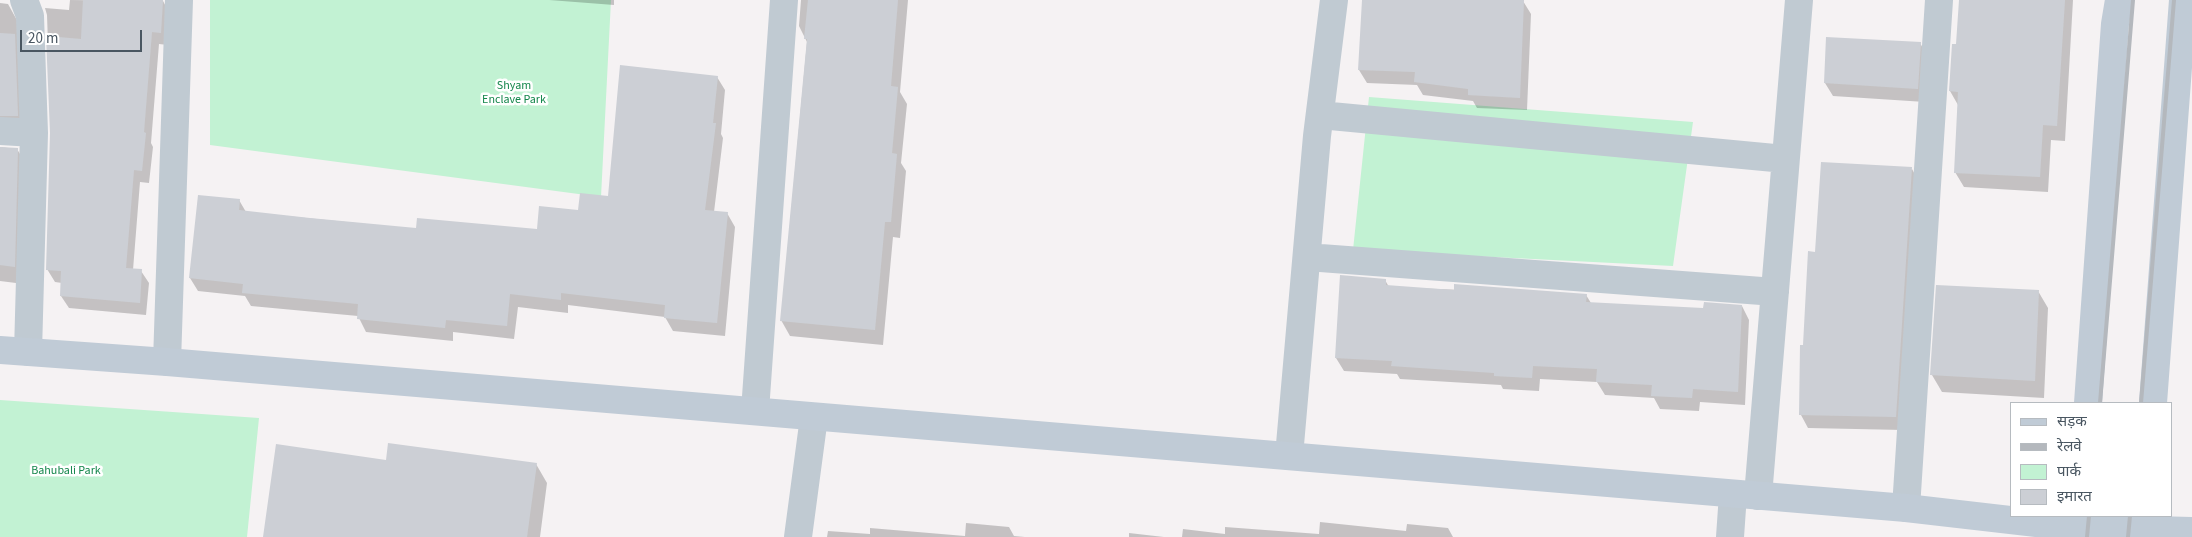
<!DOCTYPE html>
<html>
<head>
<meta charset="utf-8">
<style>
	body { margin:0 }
	#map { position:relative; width:2192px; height:537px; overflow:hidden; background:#f5f2f3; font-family:"Source Sans 3","Noto Sans Devanagari",sans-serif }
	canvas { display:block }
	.legend { position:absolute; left:2010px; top:402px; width:162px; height:115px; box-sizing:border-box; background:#fff; border:1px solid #b6bbc0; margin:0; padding:6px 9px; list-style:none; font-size:15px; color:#495661 }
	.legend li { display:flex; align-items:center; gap:10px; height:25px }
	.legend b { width:25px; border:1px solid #b6bbc0 }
	.scale { position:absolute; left:20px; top:30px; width:122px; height:22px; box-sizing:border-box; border:2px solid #495661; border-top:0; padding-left:6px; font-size:15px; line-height:18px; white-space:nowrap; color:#495661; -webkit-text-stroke:4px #fff; paint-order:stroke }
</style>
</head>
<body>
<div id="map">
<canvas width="2192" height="537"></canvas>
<ul class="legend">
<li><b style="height:6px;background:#c0cbd6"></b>सड़क</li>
<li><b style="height:6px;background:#b4b8bd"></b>रेलवे</li>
<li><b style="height:14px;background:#c2f2d3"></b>पार्क</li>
<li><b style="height:14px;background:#cccfd5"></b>इमारत</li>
</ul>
<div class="scale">20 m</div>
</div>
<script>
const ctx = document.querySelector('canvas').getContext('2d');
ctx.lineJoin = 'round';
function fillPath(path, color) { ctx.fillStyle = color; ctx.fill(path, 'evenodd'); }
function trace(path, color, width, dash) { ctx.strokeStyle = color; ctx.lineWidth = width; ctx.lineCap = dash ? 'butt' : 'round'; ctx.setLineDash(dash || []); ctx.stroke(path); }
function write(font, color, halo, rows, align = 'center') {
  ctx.font = font + ' "Source Sans 3",sans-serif'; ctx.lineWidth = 5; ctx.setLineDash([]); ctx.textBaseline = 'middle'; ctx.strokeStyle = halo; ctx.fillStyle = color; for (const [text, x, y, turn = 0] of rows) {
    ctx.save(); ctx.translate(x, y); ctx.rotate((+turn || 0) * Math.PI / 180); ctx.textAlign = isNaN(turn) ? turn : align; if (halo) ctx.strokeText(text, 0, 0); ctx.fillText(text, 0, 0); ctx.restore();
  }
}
const green = new Path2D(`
	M210 0H611L601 197 210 145Z
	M1369 97 1693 122 1673 266 1353 250Z
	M0 400 259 418 247 537H0Z`);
const shadow = new Path2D(`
	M70 0 163 1 170 14 168 45 159 44 151 143 153 147 149 183 140 182 133 270 141 271 149 283 146 315 69 308 61 296 62 283 55 282 47 269 51 133 47 15 45 8 69 10Z
	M549 0H614V5Z
	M801 0H908L900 92 907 104 901 163 906 171 900 238 893 237 883 345 790 336 781 320 807 42 799 26Z
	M1363 0 1523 1 1531 14 1527 110 1477 108 1473 101 1423 95 1417 85 1367 83 1359 70Z
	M1960 0H2073L2065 141 2051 140 2048 192 1964 187 1955 172 1958 105 1950 91 1957 46Z
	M0 3 8 4 18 22 27 133 0 137Z
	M1827 38 1920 43 1928 57 1925 102 1833 96 1825 83Z
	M717 77 725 90 721 134 723 138 714 212 727 213 735 227 725 336 673 331 665 317 568 305V313L518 307 514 339 453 332V341L366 332 358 316 251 306 245 296 198 291 190 278 239 200 246 212 417 229 538 231 609 198Z
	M0 147 17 149 27 166 24 284 0 281Z
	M1912 169 1919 182 1903 430 1808 428 1801 415 1804 346 1816 253Z
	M1385 280 1389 287 1586 295 1591 303 1704 310 1742 306 1749 320 1745 405 1700 402 1699 411 1660 409 1654 398 1605 395 1597 382 1540 379 1539 391 1503 389 1501 385 1400 379 1397 374 1344 371 1336 358Z
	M1937 286 2038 291 2048 308 2044 398 1942 392 1932 375Z
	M387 461 536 464 547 483 540 537H265Z
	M1320 522 1406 531 1407 524 1448 528 1453 537H1182L1183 529 1225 534V527L1319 534Z
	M966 523 1009 527 1014 536 1025 537H827L828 531 870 534V528L965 536Z
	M1129 533 1164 537H1129Z`);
const building = new Path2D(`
	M83 0H163L161 33 152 32 144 132 146 133 142 171 134 170 126 268 142 269 140 303 60 296 61 271 46 270 50 133 46 36 81 39Z
	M808 0H898L891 86 898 87 892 153 897 154 891 222H885L875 330 780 321 807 39H804Z
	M1362 0H1524L1520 98 1468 95V89L1414 82 1415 72 1358 70Z
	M1959 0H2065L2057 126 2043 125 2040 177 1954 173 1958 92 1949 91 1952 44H1956Z
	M0 33 15 34 18 116H0Z
	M1826 37 1921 42 1918 89 1824 83Z
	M620 65 718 76 713 123H716L705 210 728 212 717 323 664 318 665 305 561 293V300L510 294 507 326 446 320 445 328 357 319 358 304 242 293 243 284 189 278 198 195 240 199 239 210 310 218 416 228 417 218 537 229 539 206 578 210 580 193 608 196Z
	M0 147 18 148 15 267 0 265Z
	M1821 162 1912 167 1896 417 1799 415 1800 345H1803L1808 251 1815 252Z
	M1340 275 1386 279V285L1454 290V284L1587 294 1586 302 1703 308 1704 302 1742 305 1738 392 1693 389 1692 398 1651 396 1652 385 1596 382 1597 369 1533 366 1532 378 1494 376V373L1391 366 1392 361 1335 358Z
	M1936 285 2039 290 2035 381 1930 375Z
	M388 443 537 463 527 537H263L276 444 386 460Z`);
const street = new Path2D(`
	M24 0 30 16 34 133 28 352
	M1320 115 1785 159
	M0 131 34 133
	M1307 257 1775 292
	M167 362 179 0
	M755 411 784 0
	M1289 456 1317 136 1334 0
	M1758 496 1799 0
	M1906 508 1939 0
	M798 537 814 417
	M1730 537 1733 494`);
const secondary = new Path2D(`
	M0 350 167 362 1906 508 2079 528 2192 531
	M2088 403 2115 24 2119 0
	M2153 403 2183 0`);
const rail = new Path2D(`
	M2100 403 2133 0
	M2141 403 2174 0
	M2087 537 2089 516
	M2128 537 2130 516`);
const parkNames = [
	["Shyam",514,86],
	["Enclave Park",514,100],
	["Bahubali Park",66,471]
];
fillPath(green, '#c2f2d3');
fillPath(shadow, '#0003');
fillPath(building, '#cccfd5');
trace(street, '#c0cad2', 28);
trace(secondary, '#c0cbd6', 28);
trace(rail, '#b4b8bd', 4);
write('12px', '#15874c', '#fff', parkNames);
</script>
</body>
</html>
